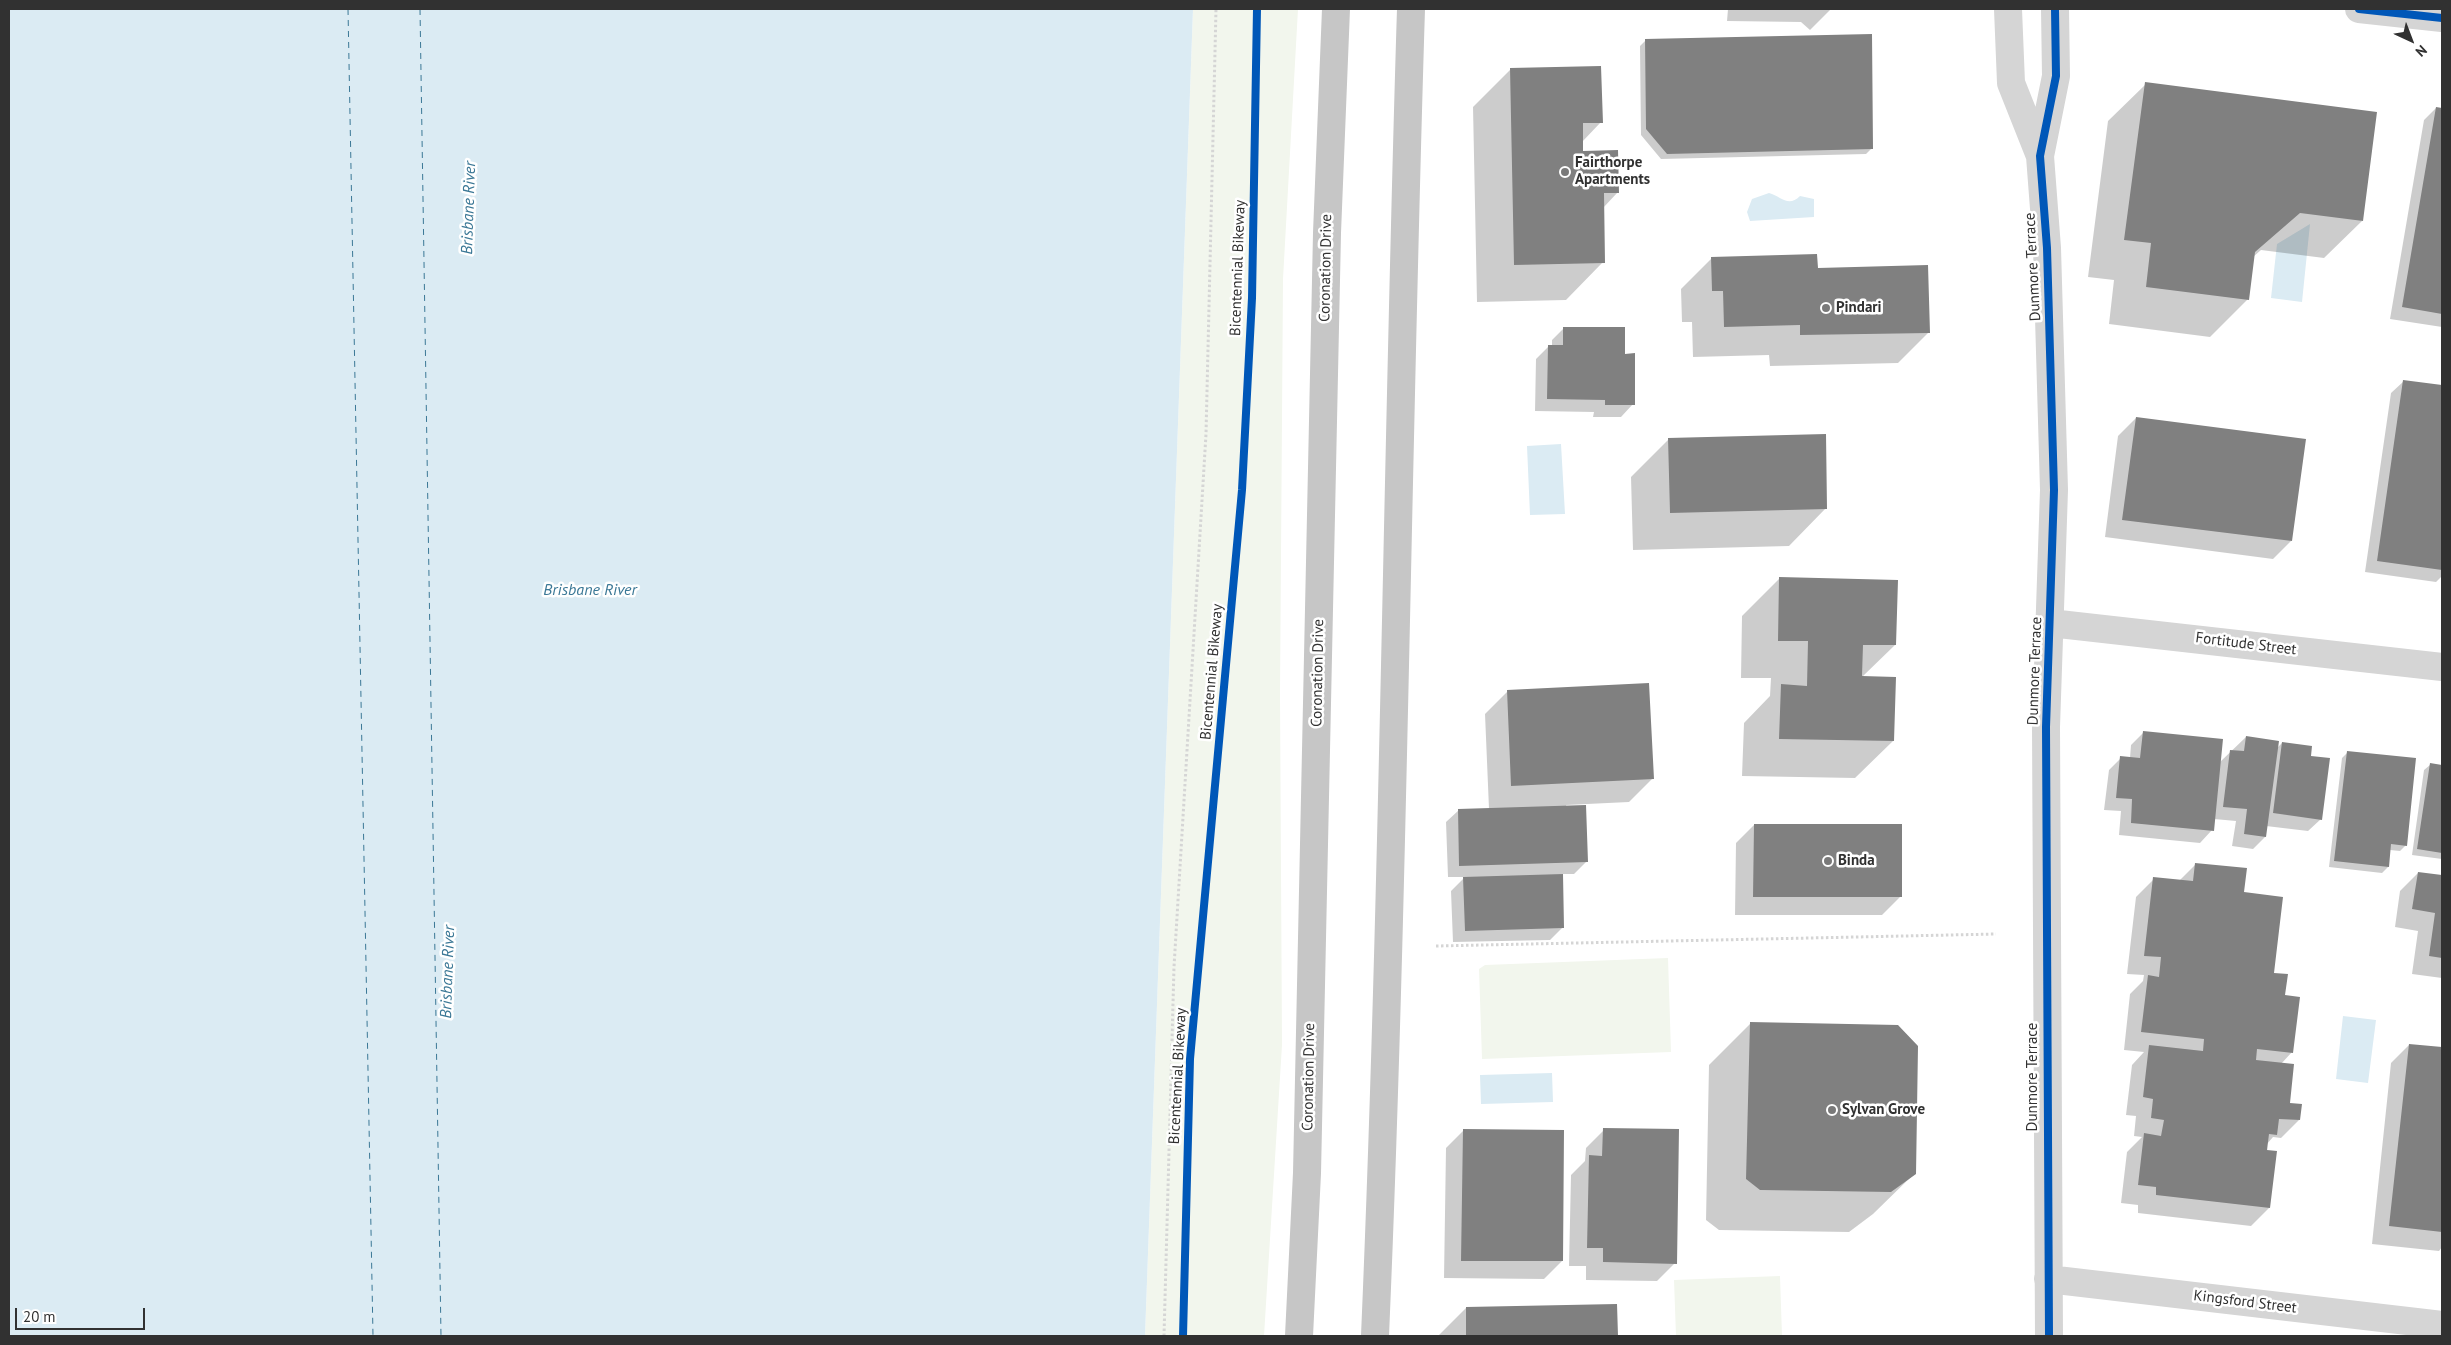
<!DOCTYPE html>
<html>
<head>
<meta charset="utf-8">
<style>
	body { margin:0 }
	#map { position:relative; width:2451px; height:1345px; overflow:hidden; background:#fff; font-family:"PT Sans",sans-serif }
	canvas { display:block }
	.frame { position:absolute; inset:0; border:10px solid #313131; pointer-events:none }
	.north { position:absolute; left:2386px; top:15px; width:50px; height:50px; -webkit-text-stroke:4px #fff; paint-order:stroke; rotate:137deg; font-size:14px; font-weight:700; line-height:20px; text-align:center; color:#313131 }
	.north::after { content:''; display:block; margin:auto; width:18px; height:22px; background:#313131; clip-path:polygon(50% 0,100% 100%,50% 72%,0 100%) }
	.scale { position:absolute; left:15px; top:1308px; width:130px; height:22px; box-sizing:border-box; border:2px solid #313131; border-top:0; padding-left:6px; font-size:15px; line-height:18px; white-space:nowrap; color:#313131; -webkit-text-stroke:4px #fff; paint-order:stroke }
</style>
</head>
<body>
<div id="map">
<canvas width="2451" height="1345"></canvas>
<div class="frame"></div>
<div class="north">N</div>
<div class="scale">20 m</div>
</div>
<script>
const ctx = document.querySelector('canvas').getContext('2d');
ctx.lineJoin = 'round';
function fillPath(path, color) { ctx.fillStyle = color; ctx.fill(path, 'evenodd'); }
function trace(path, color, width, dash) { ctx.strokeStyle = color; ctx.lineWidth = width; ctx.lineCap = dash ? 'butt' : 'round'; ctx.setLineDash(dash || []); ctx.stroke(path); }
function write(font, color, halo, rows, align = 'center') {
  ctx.font = font + ' "PT Sans",sans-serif'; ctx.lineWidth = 5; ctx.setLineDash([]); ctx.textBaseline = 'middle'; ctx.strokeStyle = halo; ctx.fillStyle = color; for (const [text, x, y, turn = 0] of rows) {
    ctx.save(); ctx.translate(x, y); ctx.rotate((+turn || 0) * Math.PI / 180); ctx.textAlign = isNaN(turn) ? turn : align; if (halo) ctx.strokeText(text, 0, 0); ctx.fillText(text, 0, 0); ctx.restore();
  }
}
const green = new Path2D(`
	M1193 9H1298L1283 279 1280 694 1282 1045 1264 1336H1145Z
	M1668 958 1671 1052 1482 1059 1479 969 1485 965Z
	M1780 1276 1782 1336H1676L1674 1280Z`);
const water = new Path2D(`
	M9 9H1193L1145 1336H9Z
	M1769 193C1781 196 1788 208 1800 196L1814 199V217L1750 221 1747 212 1752 199Z
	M2310 224 2302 302 2271 298 2277 244Z
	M1561 444 1565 514 1530 515 1527 446Z
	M2343 1016 2376 1020 2368 1083 2336 1079Z
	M1552 1073 1553 1102 1481 1104 1480 1075Z`);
const shadow = new Path2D(`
	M1728 9H1831L1810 30 1801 22 1727 21Z
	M1646 40 1872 148 1866 154 1661 159 1641 135 1640 46Z
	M1510 70 1601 122 1582 142V153L1618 192 1603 208V262L1566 300 1477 302 1473 107Z
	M2146 84 2362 221 2324 258 2261 250 2253 257 2248 299 2210 337 2109 324 2114 280 2088 277 2108 121Z
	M2436 108 2442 109V327L2390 319 2424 120Z
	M1712 258 1816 269 1929 332 1898 363 1770 366 1769 355 1693 357 1692 322H1682L1681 289Z
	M1564 328 1624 355 1633 404 1621 417H1593L1594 412 1535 411 1536 359 1548 347H1552V340Z
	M2404 381 2442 386V576L2436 582 2365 572 2391 393Z
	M2136 418 2291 541 2273 559 2105 537 2118 436Z
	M1669 439 1826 508 1789 546 1633 550 1631 477Z
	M1780 578 1895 645 1862 677 1893 741 1855 778 1742 776 1744 723 1770 696 1771 678H1741L1742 616Z
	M1508 691 1652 779 1629 802 1566 805 1586 862 1574 874H1561L1563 927 1550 940 1453 942 1451 891 1465 877H1448L1446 822 1459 810 1489 809 1485 714Z
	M2143 733 2220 762 2246 737 2276 749 2282 743 2309 757 2321 819 2308 831 2266 826 2265 837 2253 849 2232 846 2236 821 2214 819 2212 830 2200 843 2119 835 2121 811 2104 810 2109 770 2121 758H2130L2131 745Z
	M2348 752 2406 845 2400 851 2390 850 2388 867 2382 873 2329 867 2342 758Z
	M2430 765 2442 766V859L2412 855 2424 770Z
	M1754 825 1900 897 1882 915H1735L1736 843Z
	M2196 864 2242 894 2272 974 2284 997 2292 1052 2281 1064 2289 1104 2299 1120 2281 1138 2273 1137 2267 1144 2269 1208 2251 1226 2138 1213V1205L2121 1203 2127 1152 2142 1137 2134 1136 2136 1116 2126 1115 2132 1065 2144 1052 2124 1050 2130 994 2143 981 2144 975 2127 974 2136 897 2154 879 2179 881Z
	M2418 873 2442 877V978L2412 974 2418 931 2395 927 2400 891Z
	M1750 1024 1915 1173 1873 1214 1849 1232 1719 1230 1706 1220 1709 1065Z
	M2409 1045 2442 1049V1247L2439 1251 2372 1244 2391 1063Z
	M1464 1130 1562 1261 1544 1279 1444 1278 1446 1148Z
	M1604 1130 1675 1263 1657 1281 1586 1280V1266H1569L1571 1175 1585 1161 1586 1148Z
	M1616 1306V1336H1438L1466 1308Z`);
const ferry = new Path2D(`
	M348 9 373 1336
	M420 9 441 1336`);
const building = new Path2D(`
	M1872 34 1873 149 1667 154 1646 129 1645 39Z
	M1601 66 1603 123H1583V151L1618 150 1619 193H1604L1605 263 1514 265 1510 68Z
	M2145 82 2377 112 2363 221 2300 213 2255 252 2249 300 2146 287 2151 243 2124 240Z
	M2436 107 2442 108V314L2402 307Z
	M1817 254 1818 268 1928 265 1930 333 1800 335V325L1724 327 1723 291H1712L1711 257Z
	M1563 327H1625V354L1635 353V405H1605V400L1547 399 1548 345H1563Z
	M2403 380 2442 385V570L2377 561Z
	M2136 417 2306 439 2292 541 2122 520Z
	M1826 434 1827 509 1670 513 1668 438Z
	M1779 577 1898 580 1896 645H1863L1862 676 1896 677 1894 741 1779 739 1781 684 1807 686 1808 641H1778Z
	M1649 683 1654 779 1511 786 1507 690Z
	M2143 731 2223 739 2214 831 2131 823 2132 799 2116 798 2120 756 2140 758Z
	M2246 736 2279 741 2266 837 2244 834 2247 809 2223 807 2230 750 2244 751Z
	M2282 742 2312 746 2311 756 2330 758 2322 820 2273 813Z
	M2347 751 2416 758 2407 846 2391 844 2389 867 2334 861Z
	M2430 763 2442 765V853L2417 849Z
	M1586 805 1588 862 1459 866 1458 809Z
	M1754 824H1902V897H1753Z
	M2195 863 2247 868 2244 892 2283 897 2274 973 2288 974 2285 995 2300 997 2293 1053 2257 1049 2256 1060 2294 1064 2290 1103 2302 1104 2300 1120 2279 1119 2277 1135 2269 1134 2267 1150 2277 1151 2270 1208 2156 1195V1187L2138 1185 2144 1133 2161 1136 2164 1120 2151 1118 2153 1099 2143 1097 2149 1045 2203 1051 2204 1039 2141 1032 2148 975 2159 977 2161 957 2144 956 2153 877 2193 881Z
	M2418 872 2442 875V958L2429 956 2435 913 2412 909Z
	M1563 874 1564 928 1465 931 1463 877Z
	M1750 1022 1898 1025 1918 1046 1916 1174 1891 1192 1760 1190 1746 1179Z
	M2409 1044 2442 1047V1232L2389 1226Z
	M1603 1128 1679 1129 1677 1264 1603 1262V1248H1587L1589 1155 1602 1156Z
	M1463 1129 1564 1130 1563 1261H1461Z
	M1617 1304 1618 1336H1466V1307Z`);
const path = new Path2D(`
	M1436 946 1996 934
	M1164 1336 1174 967 1206 434 1216 9`);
const minor = new Path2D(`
	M2008 9 2011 83 2040 156
	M2359 9 2442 18
	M2050 623 2442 667
	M2048 1279 2442 1325
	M2049 1336 2046 727 2054 490 2047 248 2040 156 2056 76 2055 9`);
const trunk = new Path2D(`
	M1299 1336 1307 1173 1327 233 1336 9
	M1375 1336C1394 894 1397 451 1411 9`);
const cycleway = new Path2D(`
	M2359 9 2442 18
	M1183 1336 1190 1059 1242 490 1252 298 1257 9
	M2049 1336 2046 727 2054 490 2047 248 2040 156 2056 76 2055 9`);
const markers = [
	[1565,172,5,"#797979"],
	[1826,308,5,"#797979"],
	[1828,861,5,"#797979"],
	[1832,1110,5,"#797979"]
];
const poiNames = [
	["Fairthorpe",1575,163],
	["Apartments",1575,180],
	["Pindari",1836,308],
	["Binda",1838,861],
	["Sylvan Grove",1842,1110]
];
const streetNames = [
	["Dunmore Terrace",2033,267,-93],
	["Bicentennial Bikeway",1238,268,-88],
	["Coronation Drive",1326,268,-89],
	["Fortitude Street",2246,644,7],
	["Dunmore Terrace",2035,671,-88],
	["Bicentennial Bikeway",1212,672,-85],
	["Coronation Drive",1318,673,-89],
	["Bicentennial Bikeway",1178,1076,-87],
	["Coronation Drive",1309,1077,-89],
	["Dunmore Terrace",2033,1077,-90],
	["Kingsford Street",2245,1302,7]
];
const waterNames = [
	["Brisbane River",469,208,-88],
	["Brisbane River",590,590],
	["Brisbane River",448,972,-88]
];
fillPath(green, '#f2f6ed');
fillPath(water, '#dbebf3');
fillPath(shadow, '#0003');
trace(ferry, '#3b7896', 1, [6, 5]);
fillPath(building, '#808080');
trace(path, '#d5d5d5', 3, [2.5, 2.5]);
trace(minor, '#d5d5d5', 28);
trace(trunk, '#c6c6c6', 28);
trace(cycleway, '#0057b8', 8);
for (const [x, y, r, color] of markers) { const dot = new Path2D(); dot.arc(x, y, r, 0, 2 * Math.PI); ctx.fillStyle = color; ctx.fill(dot); trace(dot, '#fff', 2); }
write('bold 15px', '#313131', '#fff', poiNames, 'left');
write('15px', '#313131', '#fff', streetNames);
write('italic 16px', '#3b7896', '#fff', waterNames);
</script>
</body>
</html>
